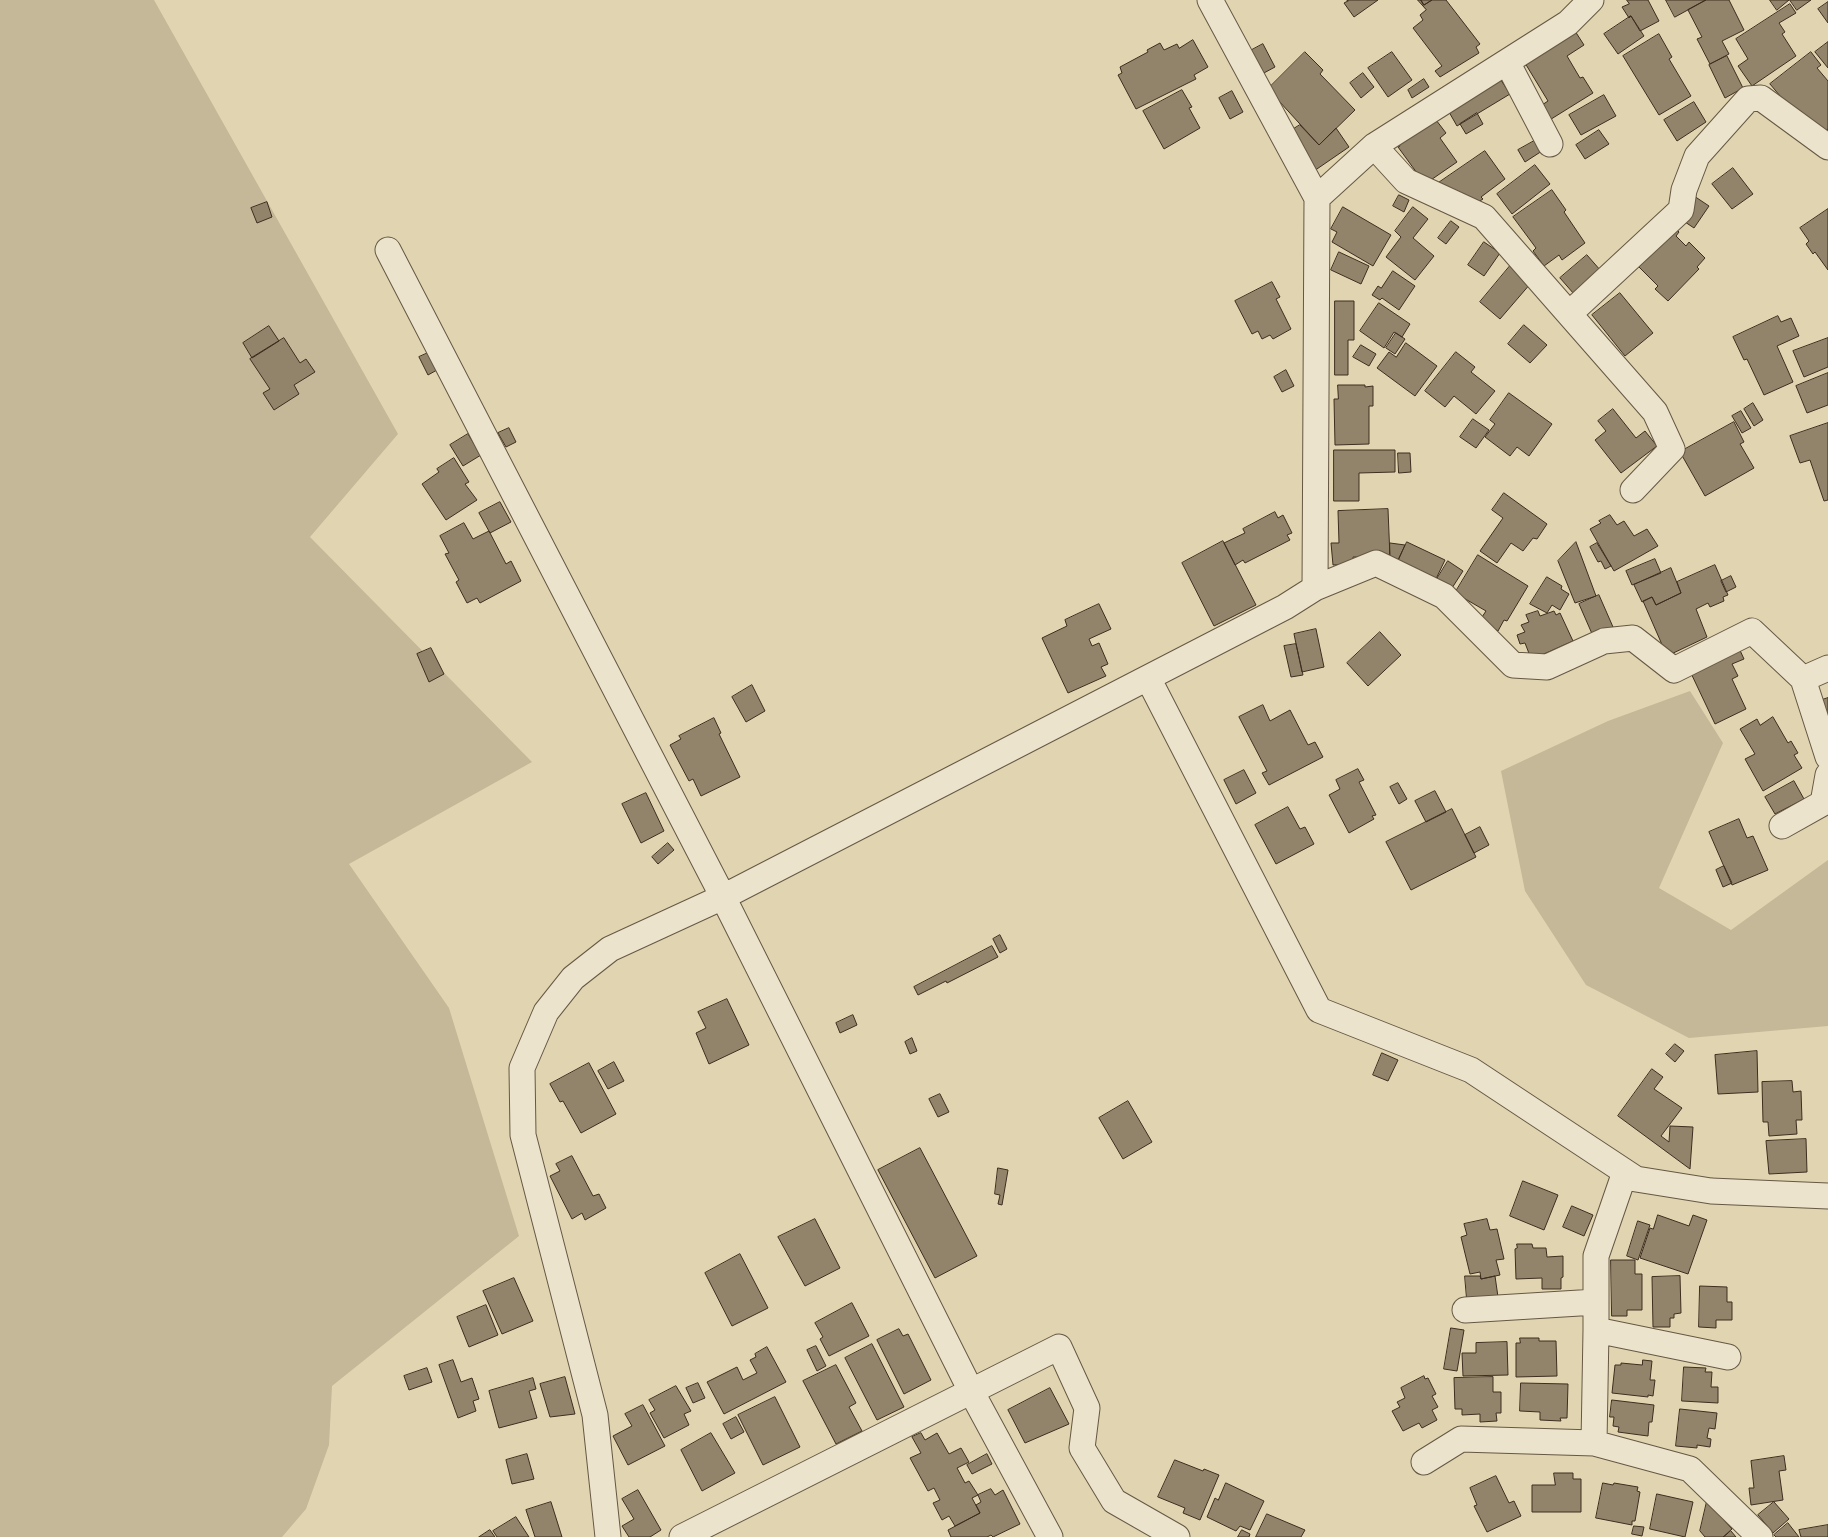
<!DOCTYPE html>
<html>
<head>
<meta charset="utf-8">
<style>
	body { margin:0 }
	canvas { display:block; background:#e0d4b1 }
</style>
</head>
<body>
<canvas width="1828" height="1537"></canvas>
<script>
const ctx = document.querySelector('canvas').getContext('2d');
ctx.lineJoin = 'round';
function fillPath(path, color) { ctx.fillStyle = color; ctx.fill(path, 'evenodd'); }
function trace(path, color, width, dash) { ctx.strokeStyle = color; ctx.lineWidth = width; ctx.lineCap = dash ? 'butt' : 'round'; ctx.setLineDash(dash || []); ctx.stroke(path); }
const green = new Path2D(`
	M0 0H154L398 434 310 537 532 762 349 864 449 1008 519 1236 332 1386 329 1445 306 1509 282 1537H0Z
	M1690 691 1723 743 1659 888 1731 930 1828 860V1026L1689 1038 1586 985 1525 891 1501 771 1608 721Z`);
const building = new Path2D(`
	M1347 0H1378L1354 17 1344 3 1348 1Z
	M1418 0H1421L1424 5 1432 0H1446L1480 44 1476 47 1479 53 1440 77 1435 71 1442 66 1413 28 1423 20 1420 15 1426 10Z
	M1421 0H1432L1424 5Z
	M1627 0H1648L1659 21 1640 31 1631 16 1629 18 1622 7 1629 4Z
	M1666 0H1706L1675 17Z
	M1706 0H1729L1744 30 1722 41 1729 54 1710 64 1697 39 1702 37 1688 10Z
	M1770 0H1789L1777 10Z
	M1790 0H1811L1797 10Z
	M1828 2V23L1818 9Z
	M1790 4 1796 13 1779 23 1785 32 1782 34 1796 56 1752 86 1738 66 1748 59 1736 39Z
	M1631 16 1644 36 1618 54 1604 34Z
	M1575 31 1584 45 1567 56 1580 78 1583 77 1593 93 1548 121 1539 107 1548 101 1525 63Z
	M1659 34 1672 57 1669 59 1691 96 1659 115 1623 56Z
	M1193 40 1208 67 1194 75 1196 79 1136 109 1118 75 1122 73 1120 67 1148 52 1147 50 1160 43 1164 50 1177 44 1179 48Z
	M1828 42V68L1815 52Z
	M1263 44 1275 67 1262 74 1250 51Z
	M1305 52 1323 70 1320 74 1355 110 1319 145 1268 89Z
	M1392 52 1412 80 1388 97 1368 68Z
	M1811 52 1821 65 1817 68 1828 81V129L1820 135 1800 111 1796 115 1770 84Z
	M1727 56 1743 88 1725 98 1709 65Z
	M1363 73 1374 87 1361 98 1350 83Z
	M1497 74 1510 94 1457 126 1445 105Z
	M1424 79 1429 87 1412 98 1408 90Z
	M1182 90 1192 107 1189 108 1200 128 1164 149 1143 111Z
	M1232 91 1243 112 1230 119 1219 98Z
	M1604 95 1616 116 1581 135 1569 115Z
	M1694 102 1706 122 1677 141 1664 120Z
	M1477 113 1483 124 1466 134 1460 124Z
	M1433 116 1446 133 1440 138 1457 162 1425 184 1398 147 1400 146 1397 141Z
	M1300 125 1319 145 1336 128 1349 147 1314 171 1302 153 1306 151 1292 130Z
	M1599 130 1609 144 1585 159 1576 145Z
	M1536 140 1542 151 1525 162 1518 150Z
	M1485 151 1505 179 1481 197 1483 199 1472 206 1431 188Z
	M1535 165 1550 184 1512 214 1497 194Z
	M1733 168 1753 194 1732 209 1712 184Z
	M1552 190 1566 210 1564 212 1585 243 1562 260 1559 255 1544 266 1533 251 1536 248 1513 217Z
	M1399 195 1409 200 1404 212 1393 206Z
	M1694 196 1709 206 1694 228 1679 218Z
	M267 202 272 217 257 223 251 208Z
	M1343 207 1391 235 1373 266 1332 242 1337 232 1331 229Z
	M1413 207 1428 219 1413 238 1434 256 1415 280 1386 257 1401 237 1395 231Z
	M1828 209V270L1815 252 1813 254 1806 244 1809 241 1800 228Z
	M1451 221 1459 227 1446 244 1438 238Z
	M1674 227 1679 232 1676 236 1686 246 1689 242 1705 258 1697 267 1699 269 1668 301 1655 289 1658 286 1637 265Z
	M1484 242 1500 253 1484 276 1468 265Z
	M1339 252 1369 266 1361 284 1331 270Z
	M1587 255 1601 271 1574 294 1560 278Z
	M1510 266 1531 283 1500 319 1480 302Z
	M1393 271 1415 286 1399 310 1382 298 1380 300 1372 295 1378 286 1381 288Z
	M1272 282 1280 297 1276 299 1291 329 1273 339 1270 335 1262 339 1258 331 1252 334 1235 301Z
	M1620 293 1653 333 1625 356 1592 315Z
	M1335 301H1354V340H1348V375H1335Z
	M1379 303 1410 324 1402 337 1394 332 1384 348 1360 331Z
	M1778 316 1781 322 1791 318 1799 336 1777 346 1793 382 1764 395 1747 359 1744 360 1733 337Z
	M1524 325 1547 345 1530 363 1508 344Z
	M269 326 279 341 252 358 243 343Z
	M1396 333 1405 339 1395 354 1386 348Z
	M284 338 300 363 306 359 315 372 294 385 299 394 274 410 263 393 270 389 250 359Z
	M1828 338V367L1804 377 1793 351Z
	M1406 343 1437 366 1415 396 1377 368 1389 352 1396 357Z
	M1361 345 1376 354 1369 366 1353 357Z
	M1456 352 1475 367 1471 372 1495 391 1476 414 1454 396 1445 407 1425 391Z
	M428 353 437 370 428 375 419 357Z
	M1286 370 1294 386 1282 392 1274 377Z
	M1828 373V405L1807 413 1796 386Z
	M1338 385H1365V387L1373 386V406H1369V444L1335 445 1334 399H1338Z
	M1509 393 1552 424 1529 456 1517 447 1510 456 1485 437 1495 424 1490 420Z
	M1753 403 1763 420 1754 426 1744 409Z
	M1613 409 1636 438 1645 431 1657 446 1621 473 1595 440 1606 431 1598 421Z
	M1741 411 1751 428 1742 433 1732 416Z
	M1473 419 1489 430 1476 448 1460 437Z
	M1734 422 1744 442 1740 444 1754 468 1705 496 1680 452Z
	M1828 423V500L1824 501 1810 460 1800 463 1790 436Z
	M509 428 516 442 506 447 498 433Z
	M468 434 481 455 463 466 450 445Z
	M1334 450H1395V472L1359 473V501H1334Z
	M1398 453H1410L1411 472 1399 473Z
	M454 458 469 482 465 484 477 500 446 520 422 484 439 472 437 469Z
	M1504 493 1547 524 1537 539 1533 538 1523 551 1511 543 1497 563 1480 551 1503 518 1492 510Z
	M500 502 511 522 490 533 479 513Z
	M1388 509 1390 558 1353 557 1354 564 1333 565 1331 543H1339L1338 511Z
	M1275 512 1278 518 1283 515 1292 533 1287 535 1290 540 1245 563 1243 560 1235 565 1224 543 1245 533 1243 529Z
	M1610 515 1617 525 1624 521 1634 536 1647 529 1658 546 1614 571 1590 529 1601 523 1599 521Z
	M464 523 473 539 489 531 506 564 511 561 521 581 480 603 477 598 467 603 456 582 459 580 445 554 449 553 440 536Z
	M1223 541 1256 605 1214 626 1182 563Z
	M1407 542 1445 560 1435 581 1397 563Z
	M1576 542 1596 596 1575 603 1558 561Z
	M1390 543 1405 545 1397 563 1390 558Z
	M1597 543 1611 566 1605 569 1601 561 1598 562 1590 547Z
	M1478 555 1528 586 1507 621 1504 620 1498 631 1480 620 1486 611 1455 593Z
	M1655 559 1661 573 1632 585 1626 571Z
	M1448 561 1463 571 1452 588 1437 579Z
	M1715 565 1728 595 1723 597 1724 601 1710 607 1708 603 1696 609 1707 637 1667 656 1643 601 1652 597 1656 605 1681 593 1677 582Z
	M1671 568 1681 593 1656 605 1652 597 1642 602 1634 585Z
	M1731 576 1736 587 1726 592 1721 581Z
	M1547 577 1562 586 1561 589 1569 594 1560 610 1552 605 1547 613 1530 604Z
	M1599 595 1613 627 1593 636 1579 604Z
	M1099 604 1111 629 1089 639 1092 646 1099 643 1108 664 1101 667 1106 676 1068 693 1042 638 1067 626 1065 620Z
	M1538 611 1540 616 1554 611 1556 615 1560 613 1573 641 1535 658 1530 656 1525 643 1520 644 1517 635 1525 632 1521 625 1529 622 1526 615Z
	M1316 629 1324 667 1302 672 1294 634Z
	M1380 632 1401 655 1368 686 1347 663Z
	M1296 644 1303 675 1291 677 1284 646Z
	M1738 646 1744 659 1732 664 1738 676 1732 679 1746 709 1715 724 1689 669Z
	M431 648 444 674 429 682 417 654Z
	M752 685 765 711 746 722 732 697Z
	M1828 698V734L1819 701Z
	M1263 705 1270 721 1290 710 1308 745 1315 742 1323 757 1269 785 1262 773 1267 771 1239 717Z
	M1773 717 1788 743 1791 741 1798 753 1794 755 1802 768 1763 791 1745 759 1755 754 1740 729 1757 719 1760 725Z
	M714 718 721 733 719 734 740 777 701 796 693 779 689 781 670 745 681 739 679 736Z
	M1358 769 1364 780 1359 782 1376 815 1372 816 1374 819 1349 833 1329 795 1340 789 1336 780Z
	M1244 770 1256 793 1236 804 1224 780Z
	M1794 781 1804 799 1775 814 1765 797Z
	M1398 783 1407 799 1399 804 1390 787Z
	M1435 791 1446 812 1426 822 1415 801Z
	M646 793 664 831 641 843 622 804Z
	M1288 807 1300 829 1305 827 1314 844 1276 864 1255 825Z
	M1452 809 1476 857 1411 890 1386 842Z
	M1739 819 1747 838 1753 836 1768 870 1732 885 1709 832Z
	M1480 827 1489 845 1474 853 1465 835Z
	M668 843 674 850 658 864 652 857Z
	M1724 866 1732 883 1723 887 1716 870Z
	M1000 935 1007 949 1000 953 993 939Z
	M992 946 998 957 947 983 946 981 918 995 914 987Z
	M727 999 749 1045 709 1064 696 1033 706 1028 698 1012Z
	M853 1015 857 1025 840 1033 836 1023Z
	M912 1038 917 1051 910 1054 905 1042Z
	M1675 1044 1684 1051 1675 1062 1666 1054Z
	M1757 1051 1758 1092 1718 1094 1715 1055Z
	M1382 1053 1398 1060 1388 1081 1373 1075Z
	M614 1062 624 1081 608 1089 598 1071Z
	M589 1063 616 1114 581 1133 563 1101 560 1102 550 1084Z
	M1652 1069 1663 1077 1654 1089 1682 1108 1661 1136 1669 1142 1670 1126 1693 1127 1690 1169 1618 1116Z
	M1792 1081 1793 1092 1801 1091 1802 1120H1796L1797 1134 1769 1136 1768 1122H1763L1762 1082Z
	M940 1094 949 1112 938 1117 929 1099Z
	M1128 1101 1152 1142 1123 1159 1099 1118Z
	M1806 1139 1807 1172 1769 1174 1766 1141Z
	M920 1148 977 1256 935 1278 878 1170Z
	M572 1156 593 1196 599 1194 606 1208 585 1220 582 1213 572 1219 550 1176 560 1171 556 1164Z
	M998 1168 1008 1170 1002 1205 998 1204 1000 1195 995 1194Z
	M1523 1181 1558 1195 1544 1230 1510 1216Z
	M1572 1206 1593 1215 1584 1236 1563 1227Z
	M1658 1215 1689 1226 1693 1215 1707 1220 1688 1274 1640 1258 1650 1228 1653 1229Z
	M815 1219 840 1268 805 1286 778 1237Z
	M1487 1219 1490 1230 1497 1229 1504 1259 1496 1260 1500 1275 1481 1279 1480 1272 1470 1274 1461 1237 1467 1235 1464 1224Z
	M1638 1221 1650 1225 1638 1260 1627 1256Z
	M1517 1244H1532L1533 1248H1546L1547 1257 1563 1256V1277L1561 1278V1289H1542V1278L1516 1279 1515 1249 1517 1248Z
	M740 1254 768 1308 732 1326 705 1273Z
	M1611 1260H1635V1274H1642V1310H1627V1316H1612Z
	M1465 1276H1480L1481 1279 1495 1276 1498 1297 1467 1299Z
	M1680 1276 1681 1313 1674 1314V1318H1670V1327H1653L1652 1277Z
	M514 1278 533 1321 502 1334 483 1291Z
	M1700 1286 1727 1287V1302H1732V1320H1716V1328L1699 1327Z
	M852 1303 869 1336 829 1356 820 1339 823 1337 815 1323Z
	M486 1305 498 1335 469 1347 457 1317Z
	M1451 1328 1464 1330 1457 1371 1444 1369Z
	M899 1329 903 1336 908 1334 931 1380 904 1394 877 1340Z
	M1520 1338H1539V1341H1556L1557 1376 1516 1377V1343H1520Z
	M1507 1342 1508 1375 1463 1376 1462 1353H1476V1343Z
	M872 1344 904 1407 877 1420 845 1358Z
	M816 1346 826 1366 817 1371 807 1350Z
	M767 1347 786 1382 724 1414 707 1382 737 1367 743 1380 757 1373 750 1360 756 1357 755 1354Z
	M453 1360 461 1382 472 1378 479 1399 473 1401 476 1411 458 1418 439 1365Z
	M1643 1360 1652 1361 1650 1380H1655L1653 1396 1648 1395V1397L1612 1393 1615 1365H1621V1363L1642 1365Z
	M836 1365 856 1403 849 1407 862 1431 836 1444 803 1381Z
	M1684 1367 1706 1368 1705 1372H1712L1711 1387H1718V1403L1682 1401Z
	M427 1368 432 1382 409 1390 404 1376Z
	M1424 1376 1425 1379 1428 1378 1436 1394 1432 1396 1438 1407 1432 1410 1437 1420 1422 1428 1419 1423 1403 1431 1392 1411 1400 1407 1397 1402 1405 1398 1401 1388Z
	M565 1377 575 1414 550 1417 540 1384Z
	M1493 1377V1392H1501V1413H1496L1497 1421 1480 1422V1414L1462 1415V1409H1455L1454 1378Z
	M533 1378 536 1389 529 1391 537 1418 499 1428 489 1391Z
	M698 1383 705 1398 693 1403 686 1388Z
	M1521 1383 1568 1384 1567 1418H1560L1561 1421 1540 1420V1412L1520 1411Z
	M676 1386 691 1411 684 1414 689 1425 664 1438 650 1413 655 1410 649 1400Z
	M1050 1388 1069 1424 1025 1443 1008 1410Z
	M775 1397 800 1447 763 1465 738 1415Z
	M1612 1400 1654 1405 1652 1422H1649L1648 1436 1618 1432 1619 1427 1613 1426 1614 1417H1610Z
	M643 1405 665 1446 628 1465 613 1436 632 1426 625 1414Z
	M1680 1409 1717 1413 1715 1429 1709 1428 1707 1438 1711 1439 1710 1447 1697 1445V1448L1676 1446Z
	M736 1417 744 1432 731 1439 723 1424Z
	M711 1433 735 1473 702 1491 681 1450Z
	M921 1433 925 1440 937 1433 949 1454 961 1448 969 1462 957 1468 965 1483 969 1481 978 1495 972 1498 980 1513 955 1526 949 1516 942 1520 933 1503 940 1500 934 1488 928 1491 910 1458 921 1453 912 1437Z
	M527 1454 534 1479 512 1484 506 1460Z
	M987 1454 992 1464 972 1474 967 1465Z
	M1784 1456 1786 1470 1779 1471 1783 1500 1751 1505 1749 1488H1754L1751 1461Z
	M1175 1460 1203 1471 1204 1469 1219 1475 1200 1520 1183 1513 1185 1508 1158 1497Z
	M1554 1473H1573V1479H1581V1512H1532V1485H1555Z
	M1496 1476 1509 1503 1514 1501 1521 1516 1487 1532 1474 1506 1477 1505 1470 1488Z
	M1226 1483 1264 1501 1250 1530 1240 1526 1236 1531 1207 1517 1215 1498 1218 1500Z
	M1603 1483 1613 1485 1614 1483 1638 1487 1637 1491 1640 1492 1635 1521H1632V1525L1596 1518Z
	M991 1489 995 1495 1003 1490 1020 1524 993 1537 991 1535 987 1537H951L948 1530 980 1513 976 1505 981 1502 978 1495Z
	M638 1490 661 1530 650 1537H629L622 1526 634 1519 622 1499Z
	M1657 1494 1693 1502 1685 1537 1650 1529Z
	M1707 1501 1732 1529 1723 1537H1705L1700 1531Z
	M551 1502 562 1537H535L526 1510Z
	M1774 1502 1789 1519 1773 1533 1758 1515Z
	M1267 1514 1305 1530 1301 1537H1256Z
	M516 1517 529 1537H497L493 1531Z
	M1788 1523 1799 1537H1776L1774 1535Z
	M1828 1525V1537H1801L1799 1530Z
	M1634 1526 1644 1527 1642 1536 1632 1534Z
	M490 1530 495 1537H479Z
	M1242 1530 1250 1534 1249 1537H1238Z
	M1731 1531 1736 1537H1724Z`);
const minor = new Path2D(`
	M1507 62 1550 144
	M1374 146 1406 181 1484 217 1655 412 1672 449 1633 490
	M1317 198 1374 146 1568 23 1591 0
	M388 250 723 897 971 1391 1050 1537
	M1569 314 1681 210 1684 190 1697 156 1748 99 1761 98 1828 147
	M1315 588 1376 563 1444 596 1513 665 1547 667 1604 641 1633 638 1674 670 1752 631 1803 679 1828 757
	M1148 678 1319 1010 1471 1070 1636 1179 1711 1191 1828 1196
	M1803 679 1828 668
	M1782 826 1823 803 1828 775
	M1465 1310 1596 1302
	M1596 1330V1256L1625 1172
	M1594 1443 1596 1330 1728 1357
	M1424 1462 1461 1439 1594 1443 1690 1469 1760 1537
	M608 1537 595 1415 523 1135 522 1068 546 1012 573 978 610 949 723 897 1285 607 1315 588 1317 198 1210 0
	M682 1537 1059 1347 1087 1408 1082 1448 1114 1501 1177 1537`);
fillPath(green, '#c4b898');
fillPath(building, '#92846b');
trace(building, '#3e2e1f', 1);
trace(minor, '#665844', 27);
trace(minor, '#ebe3cc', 25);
</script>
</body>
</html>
